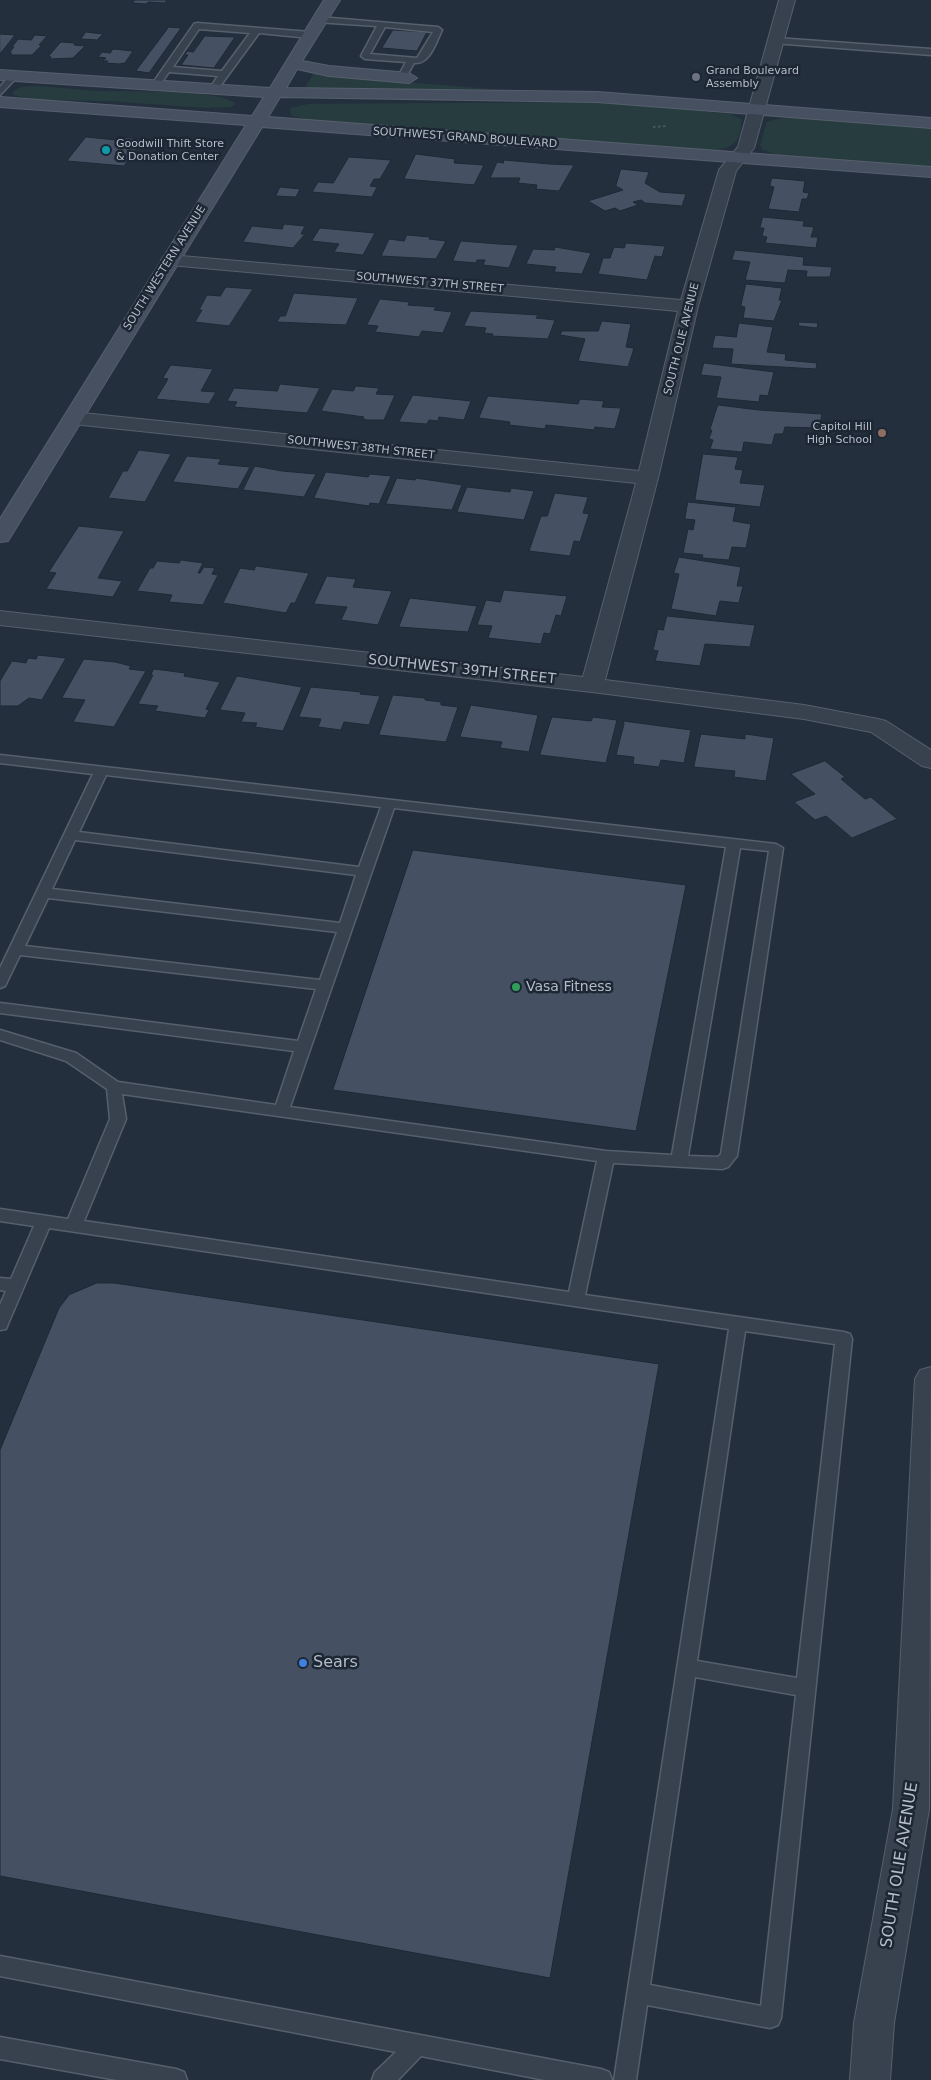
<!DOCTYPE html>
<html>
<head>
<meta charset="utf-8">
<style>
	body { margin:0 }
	canvas { display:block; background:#242f3e }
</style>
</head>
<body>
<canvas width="931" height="2080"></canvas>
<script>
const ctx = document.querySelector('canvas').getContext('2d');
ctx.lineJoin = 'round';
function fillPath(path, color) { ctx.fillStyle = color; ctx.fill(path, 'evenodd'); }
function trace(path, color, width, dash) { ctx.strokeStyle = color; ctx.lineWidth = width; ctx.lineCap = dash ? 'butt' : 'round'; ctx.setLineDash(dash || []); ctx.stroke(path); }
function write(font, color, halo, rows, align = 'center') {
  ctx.font = font + ' "DejaVu Sans",sans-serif'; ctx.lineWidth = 5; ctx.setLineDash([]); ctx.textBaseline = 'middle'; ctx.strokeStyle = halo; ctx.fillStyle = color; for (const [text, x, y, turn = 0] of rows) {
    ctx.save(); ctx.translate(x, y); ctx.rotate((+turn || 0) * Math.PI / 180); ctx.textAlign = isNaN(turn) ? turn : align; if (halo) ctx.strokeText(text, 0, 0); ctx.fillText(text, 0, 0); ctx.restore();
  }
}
const green = new Path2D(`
	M314 73 331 76 491 89H309L306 86Z
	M35 86C57 87 78 90 100 91 125 92 221 89 236 104L230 107 207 108 107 101 37 100 14 95 13 92 21 87Z
	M597 102 730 114 741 119C742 142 733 148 712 151L326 123 292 116 290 110 291 108 308 104Z
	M789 116 931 127V168L783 157 763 150 760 145 767 122Z`);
const building = new Path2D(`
	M135 0H167L165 3 148 2 146 4 133 3Z
	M169 27 181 28 149 73 136 71Z
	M393 30 427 32 417 51 382 48Z
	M86 32 103 34 97 40 81 39Z
	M0 34 15 35 0 54Z
	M35 35 47 36 39 45H42L32 55H10L12 53H9L14 47H12L18 39 31 40Z
	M205 36 235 37 214 68 181 65 188 55H185L187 51 193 52Z
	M61 42 75 43 74 45 85 46 73 58 50 59 51 57 49 56Z
	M113 49 133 51 125 63 119 64 106 63 108 61H103L106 58 98 57 102 52 110 53Z
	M86 137 116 140 118 137 144 139 124 166 67 161Z
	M416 154 455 159 454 163 484 165 474 185 404 179Z
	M349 157 391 160 380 179H374L370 186 377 187 372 197 312 192 318 182 333 183Z
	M504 160 549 164 574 165 559 191 536 189 537 185 518 183 520 178H490L497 162 503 163Z
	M621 169 649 172 645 183 660 192 686 194 682 206 645 203 641 200 633 202 638 205 620 211 615 208 605 211 588 201 623 190 616 186Z
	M772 178 805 181 803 192 809 193 807 199H802L799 212 768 209 774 187 770 186Z
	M280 187 300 189 296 197 276 196Z
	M763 217 804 221 803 226 814 227 811 237H818L816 248 765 243 767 237 762 236 764 228H760Z
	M284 224 305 226 301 234H305L293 248 243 242 252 226 282 229Z
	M320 228 375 233 363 255 334 252 339 244 312 241Z
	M407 235 430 237 429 239 446 241 436 259 381 256 389 239 404 241Z
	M461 241 498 244 518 245 509 268 483 265 485 260H477L476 263 453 261Z
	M626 243 665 246 662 257 655 256 647 280 598 274 603 258H610L614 247 624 248Z
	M555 247 591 253 582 274 554 272 556 267 526 264 533 249 554 250Z
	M735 250 804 257 803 265 832 267 830 277H806L807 271 788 270 785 283 745 280 750 262 732 260Z
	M746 284 782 288 779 300H782L774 321 743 318 745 307 741 306Z
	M226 287 253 289 229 326 195 322 202 310H199L207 295 220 296Z
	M294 293 358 298 346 325 277 322 280 316H285Z
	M380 299 409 302 408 305 436 307 434 310 452 312 443 333 422 331 419 337 375 332 378 326 367 325Z
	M471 311 538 315 536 318 555 320 548 339 492 336 493 334 484 333 486 328 464 326Z
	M602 321 631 324 626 347 634 348 628 367 578 361 585 339 560 335 562 331H598Z
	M799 322 818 323 817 328 799 326Z
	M739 323 773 327 767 352 786 354 785 360 817 363 816 369 731 364 733 349 712 348 715 335 736 337Z
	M704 363 774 372 768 396 760 395 759 402 716 398 721 377 701 375Z
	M171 365 213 369 201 391 216 392 209 404 156 399 168 379 163 378Z
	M280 384 320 388 307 413 234 407 237 402 227 401 234 388 277 391Z
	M356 386 379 388 376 394 395 395 384 420H367L363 419 364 417 321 411 332 389 353 391Z
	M413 395 471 401 464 420 439 417 438 421 429 420 427 424 399 422Z
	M488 396 578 404 580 399 604 401 602 407 621 408 615 429 595 427 594 430 546 425 545 429 509 425 510 422 479 418Z
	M718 405 759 410 822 414 819 428 785 427 783 434H775L772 445 744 442 742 452 710 449 713 440 709 439 712 430H710Z
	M139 450 171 454 145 502 108 498 123 471H127Z
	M703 454 738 457 735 469 743 470 740 483 765 485 760 507 695 500Z
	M187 456 221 459 218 464 250 467 238 489 173 482Z
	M255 466 282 471 316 474 304 497 243 490Z
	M326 472 368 477 370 474 391 476 379 504 370 503 369 506 314 498Z
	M397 478 415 480 416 478 462 485 452 510 386 504Z
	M467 487 510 492 511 488 534 491 524 520 457 512Z
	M555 493 588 497 583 513 589 514 580 542 574 541 570 556 529 551 541 516H547Z
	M688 502 736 507 733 521 751 524 746 548 732 547 729 560 702 558 703 555 683 553 688 529 693 530 695 520 685 519Z
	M79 526 124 531 98 578 122 581 113 597 46 589 56 573 49 572Z
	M679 557 741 567 737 586H743L739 603 720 601 716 616 671 609 679 574 674 573Z
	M181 560 203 563 198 573H200L204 567 215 568 212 574 218 575 203 605 169 602 172 595 137 591 150 568H153L157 561 179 563Z
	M256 566 309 573 295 603H291L286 613 223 603 240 568 254 570Z
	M327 576 356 579 353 587 392 591 378 625 341 620 347 607 314 604Z
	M504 590 567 596 561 616 556 615 550 634 544 633 541 644 488 638 492 626 477 625 486 600 500 602Z
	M410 598 477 606 468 632 399 627Z
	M667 616 755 625 750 647 705 644 700 666 655 661 658 651 653 650 658 629 663 630Z
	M38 655 66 658 42 700 29 698 18 706H0V681L12 661 26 663 28 658 36 659Z
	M84 659 115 662 131 666 129 669 146 671 114 727 73 722 85 700 62 698Z
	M154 669 185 673 184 676 220 682 206 709 209 710 205 718 155 711 158 706 138 704 153 675H151Z
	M237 676 302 687 283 731 255 727 257 723 241 722 245 713 220 710Z
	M311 687 361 692 360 694 380 696 369 725 344 722 341 730 318 727 321 719 299 717Z
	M393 695 425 698V700L441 702V705L458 707 446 742 379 735Z
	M471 705 538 715 529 752 500 748 502 742 460 737Z
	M552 717 591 721 593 717 617 720 606 763 540 755Z
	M623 721 691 730 684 763 661 760 659 767 633 764 634 757 616 755 624 724Z
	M701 734 745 739V734L774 738 766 781 734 777 735 771 694 767Z
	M825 761 845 777 841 779 865 799 871 797 897 819 852 838 826 816 815 820 794 802 815 794 791 774Z
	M413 850 686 885 636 1131 333 1090Z
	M97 1283H114L659 1364 550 1978 0 1876V1450L59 1308 69 1295Z`);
const path = new Path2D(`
	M653 127 667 126`);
const lane = new Path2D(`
	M319 17 438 27 442 30C436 42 430 65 414 63L405 79 402 80 398 77 406 62 365 59 361 56 377 26 316 22V18ZM385 27 433 32 417 58 370 54Z
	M197 23 310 32 314 35 310 38 259 33 215 93 208 91 218 76 169 72 157 89H151L150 87 194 24ZM199 29 250 33 222 71 173 67Z
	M776 38 931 49V55L773 43 772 41Z
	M11 74 18 76 0 95V87Z
	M0 755 776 844 783 848 737 1156 728 1167 722 1169 613 1163 585 1295 844 1332 850 1334 852 1339 781 2018 778 2025 770 2028 647 2005 636 2080H614L729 1329 49 1228 8 1324 6 1329 0 1330V1305L6 1291 0 1290V1278L11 1279 34 1226 0 1221V1209L68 1219 110 1119 107 1089 66 1061 0 1040V1030L76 1053 118 1082 276 1105 294 1051 0 1013V1003L298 1041 316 989 20 955 5 986 0 988V968L93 774 0 763ZM106 775 381 807 359 867 79 832ZM394 808 726 847 672 1155 606 1151 290 1107ZM75 840 356 875 340 923 52 889ZM740 848 769 851 721 1154 718 1157 688 1156ZM48 898 337 932 320 980 25 946ZM122 1094 597 1161 569 1292 84 1221 126 1119ZM745 1331 835 1344 797 1678 697 1661ZM695 1677 796 1695 761 2006 650 1985Z
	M0 1956 601 2069 609 2072 612 2080H545L421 2056 398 2080H372L375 2072 396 2052 0 1976Z
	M0 2037 176 2069 184 2072 187 2080H117L0 2059Z`);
const street = new Path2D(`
	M779 0H795L754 148 736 171 698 306 658 478 605 680 804 705 878 719 886 721 931 750V768L922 766 871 732 804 719 592 692 0 625V611L583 677 636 483 73 424 66 422 63 418 66 414 73 412 639 471 678 311 170 265 164 264 161 260 164 256 170 255 681 300 719 170 738 147Z
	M931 1367 929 1809 894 2023 890 2080H850L854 2023 893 1809 915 1379 920 1370Z`);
const secondary = new Path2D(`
	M324 0H340L302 61 329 66 409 73 417 78 409 83 329 76 297 69 286 88 597 92 931 118V128L597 102 280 97 268 117 931 167V177L262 127 11 536 8 541 0 542V519L246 125 0 107V97L252 116 264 97 0 80V70L270 88Z`);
const markers = [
	[696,77,5,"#6b7280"],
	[106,150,5,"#0f9aa8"],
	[882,433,5,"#8d6e63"],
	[516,987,5,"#2e9e5b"],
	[303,1663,5,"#3f7fe0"]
];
const farPoinames = [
	["Grand Boulevard",706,71],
	["Assembly",706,84],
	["Goodwill Thift Store",116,144],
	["& Donation Center",116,157],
	["Capitol Hill",872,427,"right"],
	["High School",872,440,"right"]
];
const farStreetnames = [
	["SOUTHWEST GRAND BOULEVARD",465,138,4],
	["SOUTH WESTERN AVENUE",165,268,-58],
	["SOUTHWEST 37TH STREET",430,283,5],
	["SOUTH OLIE AVENUE",682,339,-76],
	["SOUTHWEST 38TH STREET",361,448,6]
];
const streetNames = [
	["SOUTHWEST 39TH STREET",462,670,6]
];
const poiNames = [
	["Vasa Fitness",526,987]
];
const nearPoinames = [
	["Sears",313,1663]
];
const nearStreetnames = [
	["SOUTH OLIE AVENUE",900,1865,-81]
];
fillPath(green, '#263c3f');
fillPath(building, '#455162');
trace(building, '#1f2835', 1);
trace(lane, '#565f6c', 3);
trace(street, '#565f6c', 2);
trace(secondary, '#565f6c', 2);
trace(path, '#44595c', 2, [2.5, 2.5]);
fillPath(lane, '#38414e');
fillPath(street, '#38414e');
fillPath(secondary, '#465061');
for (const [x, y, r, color] of markers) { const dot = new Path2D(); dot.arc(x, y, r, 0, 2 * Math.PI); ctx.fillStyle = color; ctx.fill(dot); trace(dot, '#1d2633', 2); }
write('11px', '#b4bcc9', '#1d2633', farPoinames, 'left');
write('11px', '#b4bcc9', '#1d2633', farStreetnames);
write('14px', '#b4bcc9', '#1d2633', streetNames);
write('14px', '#b4bcc9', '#1d2633', poiNames, 'left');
write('16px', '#b4bcc9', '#1d2633', nearPoinames, 'left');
write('16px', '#b4bcc9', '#1d2633', nearStreetnames);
</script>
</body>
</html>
